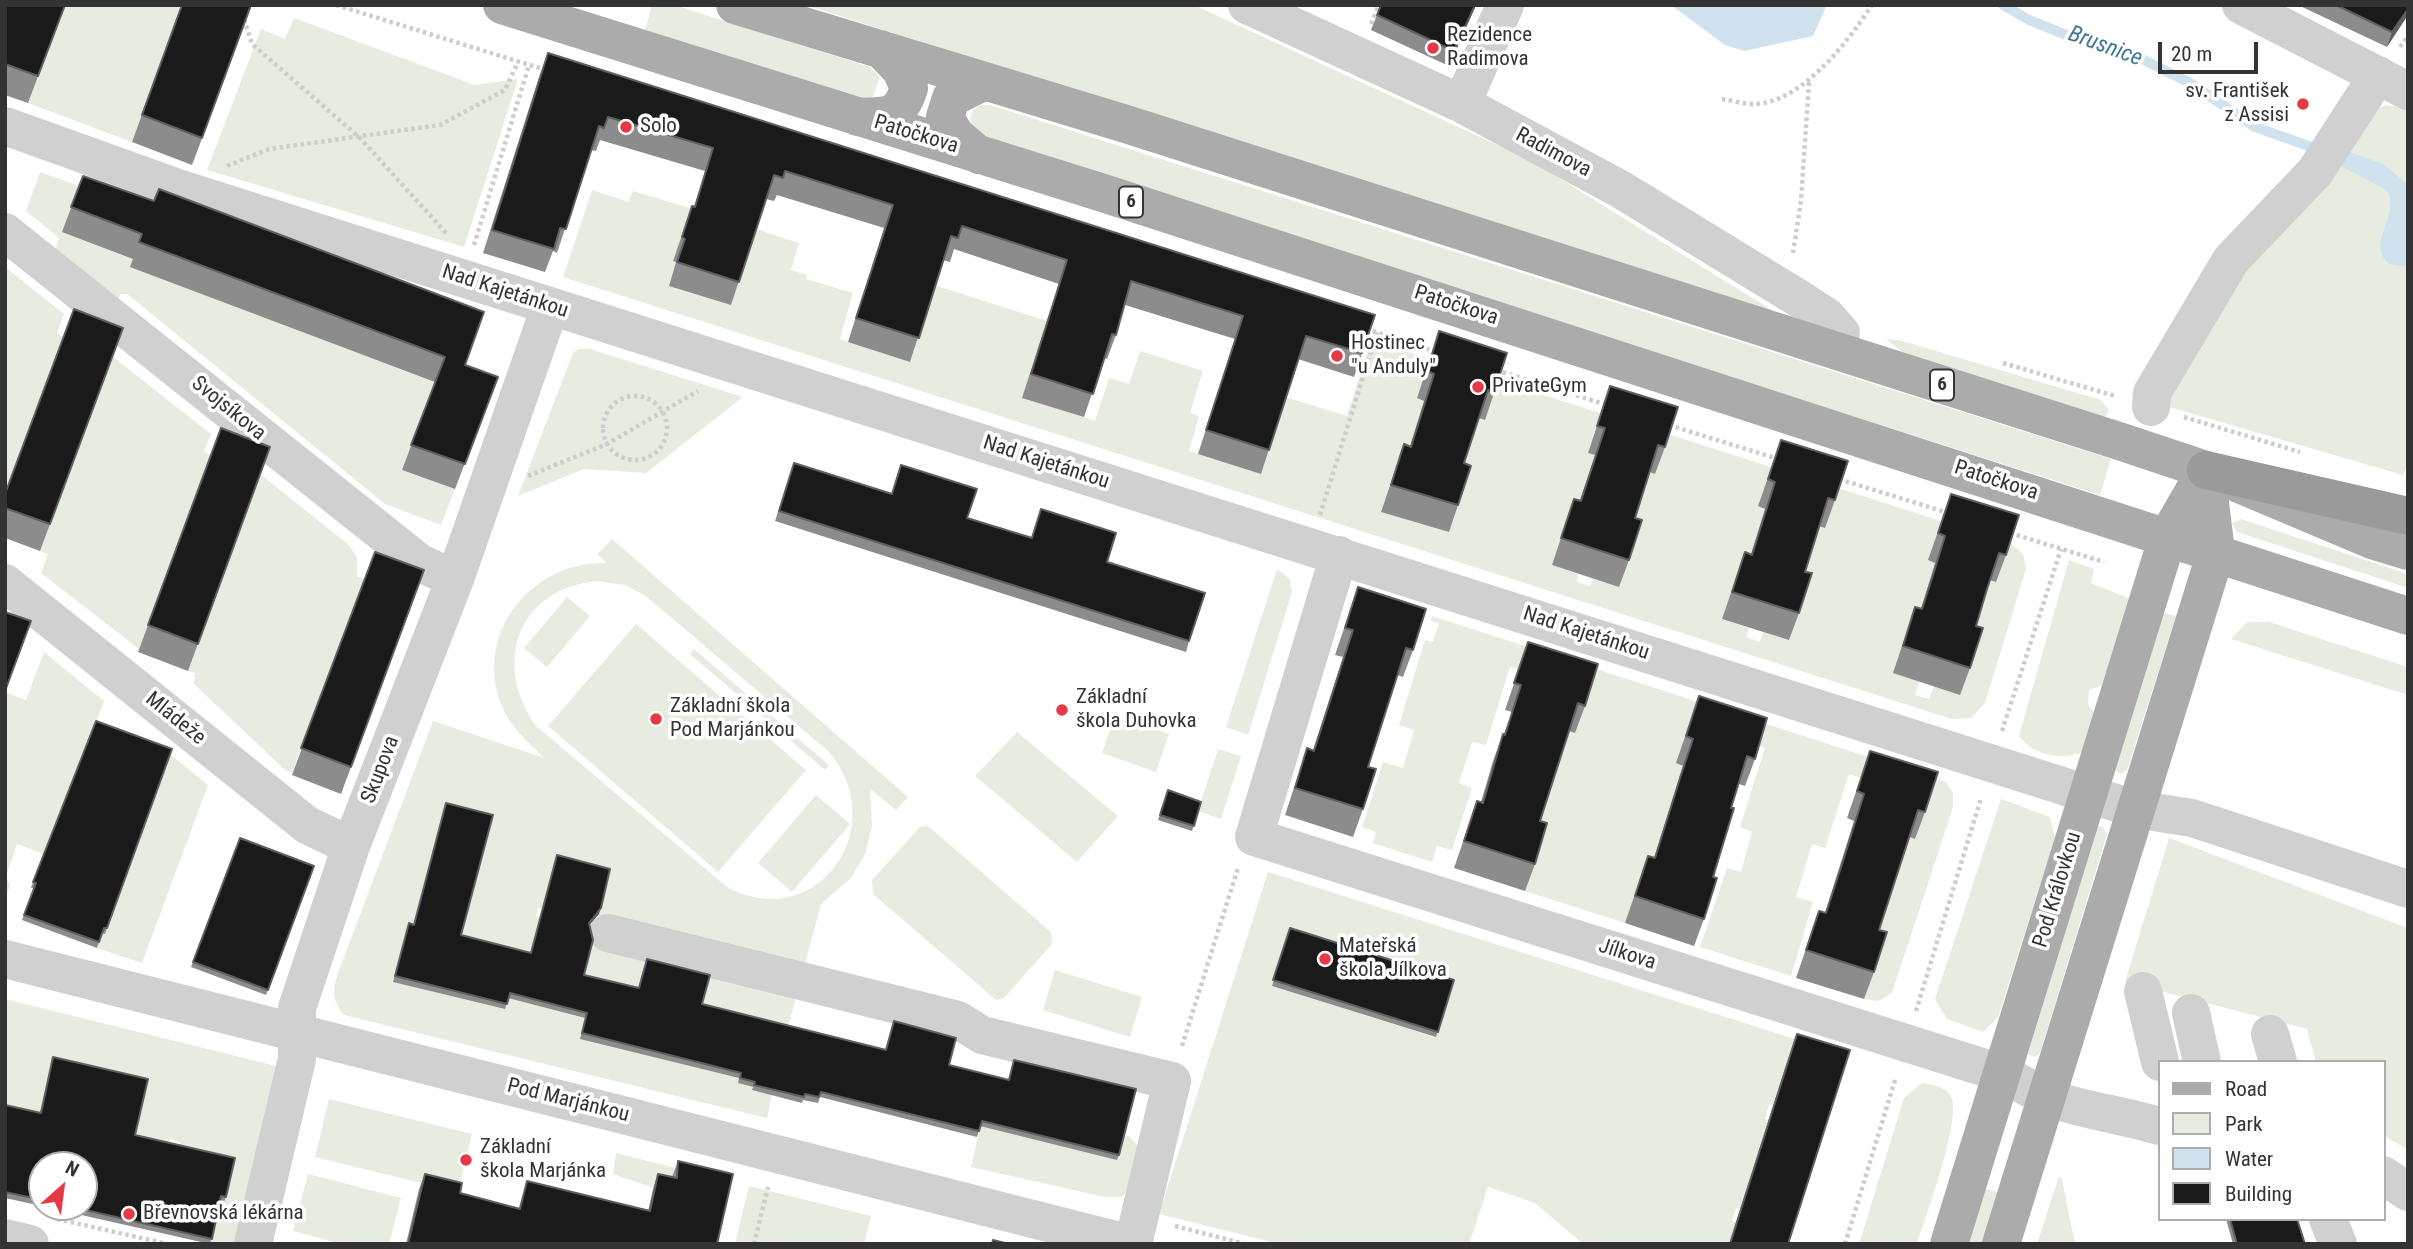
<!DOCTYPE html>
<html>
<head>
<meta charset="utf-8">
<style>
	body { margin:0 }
	#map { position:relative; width:2413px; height:1249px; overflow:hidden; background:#fff; font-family:"Roboto Condensed",sans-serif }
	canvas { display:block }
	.frame { position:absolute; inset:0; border:7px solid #333; pointer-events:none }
	.legend { position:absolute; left:2158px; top:1060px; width:228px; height:161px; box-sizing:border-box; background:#fff; border:2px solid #adadad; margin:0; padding:9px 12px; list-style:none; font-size:21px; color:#333 }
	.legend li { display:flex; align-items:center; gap:14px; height:35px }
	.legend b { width:35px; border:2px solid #adadad }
	.north { position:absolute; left:28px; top:1151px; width:70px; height:70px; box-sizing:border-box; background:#fff; border:2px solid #adadad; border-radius:50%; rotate:28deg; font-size:19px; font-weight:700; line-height:28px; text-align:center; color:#333 }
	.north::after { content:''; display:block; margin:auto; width:24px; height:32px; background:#e63946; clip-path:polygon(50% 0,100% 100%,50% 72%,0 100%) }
	.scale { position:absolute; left:2158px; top:42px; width:100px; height:32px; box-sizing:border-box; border:4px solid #333; border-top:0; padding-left:9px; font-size:21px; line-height:24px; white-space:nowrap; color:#333; -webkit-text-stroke:5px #fff; paint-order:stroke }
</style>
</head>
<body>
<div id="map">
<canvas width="2413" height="1249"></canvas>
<div class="frame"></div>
<ul class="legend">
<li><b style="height:9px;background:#ababab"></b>Road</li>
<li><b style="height:19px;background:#e6ecdf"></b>Park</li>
<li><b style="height:19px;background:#cfe2ee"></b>Water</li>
<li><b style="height:19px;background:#1a1a1a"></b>Building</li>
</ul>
<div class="north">N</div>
<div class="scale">20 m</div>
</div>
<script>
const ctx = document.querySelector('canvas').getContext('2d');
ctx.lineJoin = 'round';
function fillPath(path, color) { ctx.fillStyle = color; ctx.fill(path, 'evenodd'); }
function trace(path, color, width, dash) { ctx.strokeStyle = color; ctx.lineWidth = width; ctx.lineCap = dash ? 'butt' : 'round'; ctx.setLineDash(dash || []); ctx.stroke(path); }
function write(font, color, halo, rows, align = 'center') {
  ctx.font = font + ' "Roboto Condensed",sans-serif'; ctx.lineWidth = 7; ctx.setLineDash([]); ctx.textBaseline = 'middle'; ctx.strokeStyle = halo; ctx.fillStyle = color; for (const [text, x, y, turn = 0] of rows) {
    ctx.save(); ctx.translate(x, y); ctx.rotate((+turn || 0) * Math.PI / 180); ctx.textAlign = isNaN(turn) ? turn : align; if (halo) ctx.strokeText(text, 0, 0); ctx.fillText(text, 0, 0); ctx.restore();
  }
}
const green = new Path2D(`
	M65 5H183L132 142 28 103Z
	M652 5H674L870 67 880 77 872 99 866 100 645 30Z
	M806 5H1194L1530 160 1783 317Z
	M294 18 475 85 518 79 464 247 207 170 261 29 285 39Z
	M981 105H990L2111 459 2100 495 981 137 969 122 973 110Z
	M2386 105 2408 108V463L2403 475 2162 405 2248 258 2365 113Z
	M40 172 151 212 133 258 436 382 402 470 455 489 441 525 385 504 127 294H121L117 301 55 250 59 238 26 211Z
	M592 190 628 202 633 191 693 209 673 260 676 262 669 285 756 229 799 243 791 270 807 275 806 279 853 293 840 339 910 362 934 285 1047 321 1084 417 1095 421 1109 378 1129 384 1140 351 1203 371 1190 413 1199 416 1189 451 1260 473 1285 397 1347 416 1371 340 1430 359 1417 398 1424 401 1401 474 1394 472 1381 512 1449 532 1454 490 1477 417 1485 419 1497 380 1600 413 1588 453 1595 455 1572 528 1552 565 1578 574 1577 582 1590 586 1593 579 1619 586 1625 545 1648 472 1655 474 1668 434 1771 467 1758 506 1765 509 1742 582 1722 619 1749 628 1746 637 1760 642 1763 632 1789 640C1797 586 1812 536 1838 488L1941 521 1929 560 1936 563 1913 636 1906 634 1919 682 1915 695 1929 699 1934 686 1966 653 1989 580 2009 542 2023 554 2026 569 1985 703 1971 718 1952 719 563 277Z
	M5 267 64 314 57 334 64 337 5 494Z
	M1886 339 1899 340 2101 400 2109 410 2105 417 1909 357Z
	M578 349H590L743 397 646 473 584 469 518 496 573 353Z
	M113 357 211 434 204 452 211 455 139 649 41 573 48 554 40 551Z
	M260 474 349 545 357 558V576L365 579 292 773 285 770 194 684 195 673 188 671Z
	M2241 519 2408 574V588L2237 532 2232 523Z
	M612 539 908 797 896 810 870 789 872 826 865 854 851 878 821 904 787 1031 698 1008 646 958 639 988 582 982 604 894 555 861 542 909 538 908 536 916 540 917 527 968 394 982 504 1009 508 998 585 1018 580 1038 739 1078V1083L772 1095 767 1118 344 1015C330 998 333 987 340 968L433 721 544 758C527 741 510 727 501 704 474 632 532 561 606 563L598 554ZM597 581 625 585 646 596 829 752C893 828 816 935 727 887L536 726C492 664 517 589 597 581Z
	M2069 560 2094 569 2091 583 2133 600 2106 684 2089 690 2088 705 2096 714 2084 751C2063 761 2034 756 2019 736Z
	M1277 569 1289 578 1292 592 1248 735 1226 727Z
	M567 597 590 616 547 667 524 648Z
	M2163 613 2176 616 2127 770 2120 774 2115 769Z
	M1432 616 1946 782 1953 793V807L1892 993 1878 1001 1864 999 1877 960 1869 957 1908 837 1915 839 1884 785 1849 774 1825 848 1812 844 1796 897 1813 902 1791 976 1700 947 1727 868 1741 872 1752 832 1740 827 1765 748 1757 745 1676 763 1683 766 1645 885 1625 923 1525 891 1537 850 1530 848 1568 730 1574 733 1543 677 1510 667 1486 745 1472 742 1459 783 1472 788 1452 850 1437 846 1432 862 1373 843 1376 832 1362 827 1383 762 1403 768 1414 730 1399 725 1425 640 1433 642 1439 623 1431 621Z
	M2247 622H2269L2408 667V695L2231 639Z
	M636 624 806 770 718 872 548 726Z
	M694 649 829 765 825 770 690 654Z
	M44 652 104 701 52 840 49 839 44 854 17 844 6 876 10 886 5 898V692L26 700Z
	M1115 715 1169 734 1156 772 1102 753Z
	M1017 732 1118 816 1077 862 975 776Z
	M1218 749 1241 756 1221 819 1198 811Z
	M170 754 208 785 142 963 97 948 102 933H105Z
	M816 795 850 824 792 892 758 863Z
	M2001 799 2050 817 2055 838 1998 1017 1983 1032 1947 1019 1935 999Z
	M928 826 1051 932 1052 944 1004 998 996 1000 873 894 872 880 920 827Z
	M2102 826 2107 834 2040 1053 2035 1057 2028 1054 2097 827Z
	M2169 838 2405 927 2408 930V1150L2383 1135V1062H2316L2307 1029 2125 982Z
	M1268 872 1795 1039 1773 1105H1769L1765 1119 1768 1120 1740 1209 1736 1208 1732 1221 1736 1222 1729 1244H1583L1535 1203 1488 1187 1469 1244H1279L1159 1214ZM1288 933 1435 1037 1272 986Z
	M1055 970 1142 997 1130 1037 1043 1010Z
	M5 999 280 1067 240 1244H210L219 1201 223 1202 179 1151 180 1142 170 1139 167 1148 5 1111Z
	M1922 1083C1930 1084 1947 1087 1951 1096 1962 1120 1926 1215 1917 1244H1859L1904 1098Z
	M329 1099 472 1134 458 1192 315 1157Z
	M981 1124 1129 1136 1138 1146 1133 1188 1121 1197H1105L971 1167Z
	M616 1153 675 1168 672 1178 663 1191 613 1174Z
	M308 1174 401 1198 389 1244H342L293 1231Z
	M2059 1176 2062 1179 2075 1244H2037Z
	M749 1186 871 1216 864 1244H735Z
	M1984 1188 1997 1192 1981 1244H1967Z`);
const water = new Path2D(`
	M1671 5H1827L1813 36 1744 51 1725 45Z
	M2341 149 2383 164 2408 185V267L2389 264C2365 242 2401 217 2387 190L2335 163Z`);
const stream = new Path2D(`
	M2003 5 2029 20 2086 43 2130 53 2192 84 2255 127 2317 149`);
const path = new Path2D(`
	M336 5 546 70
	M244 19 252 44 360 138 447 234
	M1371 24 1379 5
	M2400 47 2408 36
	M1722 99C1730 100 1740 103 1749 104 1799 107 1847 43 1872 5
	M227 166 269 149 440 125 505 90 518 62
	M474 245 529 65
	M1793 253 1801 201 1809 82
	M1366 329 1437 352
	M2003 363 2115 396
	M1496 370 1607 405
	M603 428a32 32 0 1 1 64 0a32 32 0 1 1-64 0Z
	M2184 417 2300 452
	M1669 425 1778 459
	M528 476 607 444 698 391
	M1839 479 1948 513
	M1320 515 1377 332
	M2010 533 2104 562
	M2002 731 2061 549
	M1916 1011 1981 798
	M1182 1046 1238 868
	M57 1219 168 1244
	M1175 1226 1245 1244
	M754 1244 768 1187
	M1845 1244 1896 1077`);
const minor = new Path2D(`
	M1247 5 1462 104 1620 189 1798 298 1827 317 1841 333
	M2241 5 2408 91
	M1462 104 1505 5
	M5 126 175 187 2088 794 2135 809 2192 818 2408 889
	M5 232 420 563 455 579
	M2151 407 2152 393 2231 260 2315 172 2378 75
	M1339 555 1254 837 2001 1073C2017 1081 2033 1091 2049 1098 2085 1111 2123 1115 2159 1126
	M5 583 307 825 351 846
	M608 933 958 1020 982 1035 1172 1081 1133 1244
	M5 959C380 1054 756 1148 1131 1244
	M2143 991 2160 1062
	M2191 1013 2202 1062
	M2270 1034 2278 1062
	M2383 1175 2408 1192
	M2328 1219 2338 1244
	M5 1238 30 1244
	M253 1244 297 1059V1008L351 846 455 579 550 307`);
const major = new Path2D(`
	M502 5 1103 193 2408 616
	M735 5 1129 125 2122 442 2206 470 2372 540 2408 551
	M858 117C887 116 900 118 909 88L901 70 881 49
	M979 155 955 135 945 117 951 98 985 81
	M1949 1244 2168 536 2206 470
	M2001 1244 2216 552 2206 470`);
const highway = new Path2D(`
	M2206 470 2408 516`);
const wall = new Path2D(`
	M5 5H65L28 103 5 95Z
	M182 5H252L192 165 132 142Z
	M1381 5H1476L1449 66 1371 30Z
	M2298 5H2408L2387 47Z
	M548 53 1362 353 1354 377 1298 359 1261 474 1198 454 1235 339 1125 305 1116 335 1107 359 1104 358 1084 417 1022 398 1059 284 954 249 950 262 943 260 910 362 848 342 884 228 777 195 774 201 766 199 731 305 669 286 676 262 673 261 692 206 694 207 705 171 600 140 596 151 591 150 557 253 553 251 545 272 483 253 539 77Z
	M83 176 465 365 498 377 455 489 402 470 435 382 130 267 133 259 62 232Z
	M123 328 40 551 5 538V494Z
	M1439 331 1494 393 1485 420 1479 418 1464 463 1458 505 1449 532 1381 512 1404 444 1410 446 1424 401 1417 398Z
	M1610 386 1665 447 1655 474 1649 472 1635 518 1629 560 1619 587 1552 565 1574 499 1580 500 1595 455 1588 453Z
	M221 428 270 447 188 671 138 652Z
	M1781 440 1835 500 1825 528 1819 526 1805 572 1799 613 1789 640 1722 619 1745 552 1751 554 1765 509 1758 506Z
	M794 463 1031 538 1041 509 1107 562 1189 641 1186 652 775 521Z
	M1951 494 2006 555 1996 582 1990 580 1976 626 1970 668 1960 695 1893 673 1915 607 1921 609 1935 563 1928 560Z
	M375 552 424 570 341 794 292 775Z
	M1358 587 1413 650 1403 677 1397 675 1368 767 1363 809 1353 837 1285 815 1307 748 1313 750 1343 657 1335 655Z
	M1528 642 1585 706 1575 733 1569 731 1540 821 1535 864 1525 891 1454 868 1477 801 1481 802 1493 761 1503 734H1504L1512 712 1505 710Z
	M1699 696 1755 759 1745 786 1739 784 1731 808 1704 919 1694 946 1625 923 1648 856 1654 858 1683 766 1676 763Z
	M172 749 105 934 102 933 97 948 22 920 34 888H31L33 882Z
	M1870 751 1925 812 1915 839 1909 837 1879 930 1874 972 1864 999 1796 978 1819 911 1825 913 1854 821 1847 818Z
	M1168 790 1201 802 1192 831 1158 820Z
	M446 803 461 935 531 953 557 855 599 914 589 925 584 975 639 988 647 959 702 1004 886 1050 894 1021 949 1065 1119 1155 1117 1160 980 1126 977 1137 820 1097 818 1103 803 1100 802 1103 752 1090 753 1087 738 1083 739 1078 580 1039 585 1018 508 998 505 1009 393 982 407 929 409 923 414 924Z
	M240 838 314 866 266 995 191 967Z
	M1290 928 1454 980 1436 1037 1272 986Z
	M1797 1034 1788 1244H1729L1785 1068Z
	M53 1057 135 1135 226 1197 224 1202 220 1201 210 1244 46 1207H84L42 1165V1206L5 1198V1105L40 1113Z
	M678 1161 717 1244H406L419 1189 425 1174 460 1193 519 1208 527 1181 648 1211 653 1189 658 1174 672 1177Z
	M2226 1219H2297L2305 1244H2233Z`);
const shadedWall = new Path2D(`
	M1475 5H1476L1449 66 1454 51Z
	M2408 9V15L2387 47 2392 32Z
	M601 908 599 914 587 928 589 923Z`);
const building = new Path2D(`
	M5 5H65L38 76 5 64Z
	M182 5H251L202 138 142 115Z
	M1381 5H1475L1454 51 1377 15Z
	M2336 5H2408V9L2392 32Z
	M548 53 1375 315 1362 353 1306 336 1269 450 1206 430 1243 316 1131 281 1116 335 1112 334 1093 394 1031 374 1067 260 962 226 958 238 951 236 919 338 856 318 893 205 785 171 783 178 774 175 739 282 677 262 685 239 682 237 692 206 695 207 713 148 608 117 604 128 599 126 566 229 560 228 554 249 492 230Z
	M83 176 154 201 159 189 484 312 465 365 498 377 465 464 411 445 445 357 139 242 142 234 71 207Z
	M74 309 123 328 50 524 5 508V494Z
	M1439 331 1507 353 1494 393 1488 390 1464 463 1471 466 1458 505 1391 485 1404 444 1411 447 1434 374 1427 371Z
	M1610 386 1678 407 1665 447 1658 445 1635 518 1642 520 1629 560 1561 538 1574 499 1581 501 1605 428 1597 426Z
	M221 428 270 447 198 644 148 625Z
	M1781 440 1848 461 1835 500 1828 498 1805 572 1812 573 1799 613 1732 592 1745 552 1752 555 1775 482 1768 479Z
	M794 463 892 494 901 465 977 489 967 518 1032 538 1041 509 1116 533 1107 562 1205 593 1189 641 779 511Z
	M1951 494 2019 515 2006 555 1999 553 1987 589 1976 626 1983 628 1970 668 1903 646 1915 607 1922 609 1934 572 1945 536 1938 533Z
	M375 552 424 570 351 767 301 748Z
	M1358 587 1426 609 1413 650 1406 648 1368 767 1376 769 1363 809 1295 788 1307 748 1314 751 1341 667 1353 630 1345 628Z
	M5 612 31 621 5 691Z
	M1528 642 1598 664 1585 706 1578 703 1540 821 1547 823 1535 864 1464 841 1477 801 1483 803 1503 734 1505 735 1521 685 1514 683Z
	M1699 696 1767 718 1755 759 1747 756 1731 808H1734L1713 877 1717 878 1704 919 1635 896 1648 856 1655 858 1681 775 1693 739 1686 736Z
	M96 721 172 749 107 928H104L99 942 24 915 36 883 33 882Z
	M1870 751 1938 772 1925 812 1918 810 1879 930 1887 932 1874 972 1806 950 1819 911 1826 913 1843 861 1864 794 1857 791Z
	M1168 790 1201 802 1194 826 1160 815Z
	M446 803 493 815 461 935 531 953 557 855 610 869 601 908 589 923 593 940 584 975 639 988 647 959 710 975 702 1004 886 1050 894 1021 956 1038 949 1065 1009 1080 1014 1060 1136 1089 1119 1155 982 1121 979 1131 821 1092 819 1097 805 1094 804 1097 754 1085 755 1082 740 1078 741 1073 582 1033 587 1013 510 993 507 1004 395 976 409 923 414 925Z
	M240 838 314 866 268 990 193 962Z
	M1290 928 1454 980 1438 1032 1273 980Z
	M1797 1034 1850 1050 1788 1244H1730Z
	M53 1057 148 1079 135 1135 235 1158 226 1197 221 1196 212 1239 72 1207H84V1165H42V1200L5 1192V1105L41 1113Z
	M678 1161 733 1174 717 1244H408L425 1174 462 1183 460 1193 520 1209 527 1181 650 1211 658 1174 677 1178Z
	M2230 1219H2297L2305 1244H2237Z
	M993 1240 1009 1244H992Z`);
const markers = [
	[1433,48,7,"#e63946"],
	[2303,104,7,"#e63946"],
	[626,127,7,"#e63946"],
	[1337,356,7,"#e63946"],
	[1478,387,7,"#e63946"],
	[1062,710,7,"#e63946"],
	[656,719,7,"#e63946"],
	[1325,959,7,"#e63946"],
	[466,1160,7,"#e63946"],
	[129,1214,7,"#e63946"]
];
const shields = [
	[1131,202,24],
	[1942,385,24]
];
const shieldNames = [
	["6",1131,202],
	["6",1942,385]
];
const poiNames = [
	["Rezidence",1447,36],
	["Radimova",1447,60],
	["sv. František",2289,92,"right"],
	["z Assisi",2289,116,"right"],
	["Solo",640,127],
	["Hostinec",1351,344],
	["\"u Anduly\"",1351,368],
	["PrivateGym",1492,387],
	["Základní",1076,698],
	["škola Duhovka",1076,722],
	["Základní škola",670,707],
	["Pod Marjánkou",670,731],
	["Mateřská",1339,947],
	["škola Jílkova",1339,971],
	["Základní",480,1148],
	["škola Marjánka",480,1172],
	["Břevnovská lékárna",143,1214]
];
const streetNames = [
	["Patočkova",916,135,17],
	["Radimova",1553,153,28],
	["Nad Kajetánkou",505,292,18],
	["Patočkova",1456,306,18],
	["Svojsíkova",228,409,39],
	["Nad Kajetánkou",1046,463,18],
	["Patočkova",1996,481,18],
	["Nad Kajetánkou",1586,634,18],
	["Mládeže",175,719,39],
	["Skupova",381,770,-69],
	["Pod Královkou",2058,890,-73],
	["Jílkova",1627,955,18],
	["Pod Marjánkou",568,1101,14]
];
const waterNames = [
	["Brusnice",2105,47,20]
];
fillPath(green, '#e6ecdf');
fillPath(water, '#cfe2ee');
trace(stream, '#cfe2ee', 10);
trace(path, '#cdcdcd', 4.5, [3.5, 3.5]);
trace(minor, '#d0d0d0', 38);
trace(major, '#ababab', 38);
trace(highway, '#9a9a9a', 38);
fillPath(wall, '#8c8c8c');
fillPath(shadedWall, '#5f5f5f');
fillPath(building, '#1a1a1a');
trace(building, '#5f5f5f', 2);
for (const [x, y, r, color] of markers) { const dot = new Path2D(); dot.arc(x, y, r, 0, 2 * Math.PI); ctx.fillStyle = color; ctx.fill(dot); trace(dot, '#fff', 2.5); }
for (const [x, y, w] of shields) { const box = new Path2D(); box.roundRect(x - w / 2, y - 15.5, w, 31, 5); ctx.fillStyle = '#fff'; ctx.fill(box); trace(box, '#333', 2); }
write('bold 19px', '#333', null, shieldNames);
write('21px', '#333', '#fff', poiNames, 'left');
write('21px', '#333', '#fff', streetNames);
write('italic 23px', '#3f7597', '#fff', waterNames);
</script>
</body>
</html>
